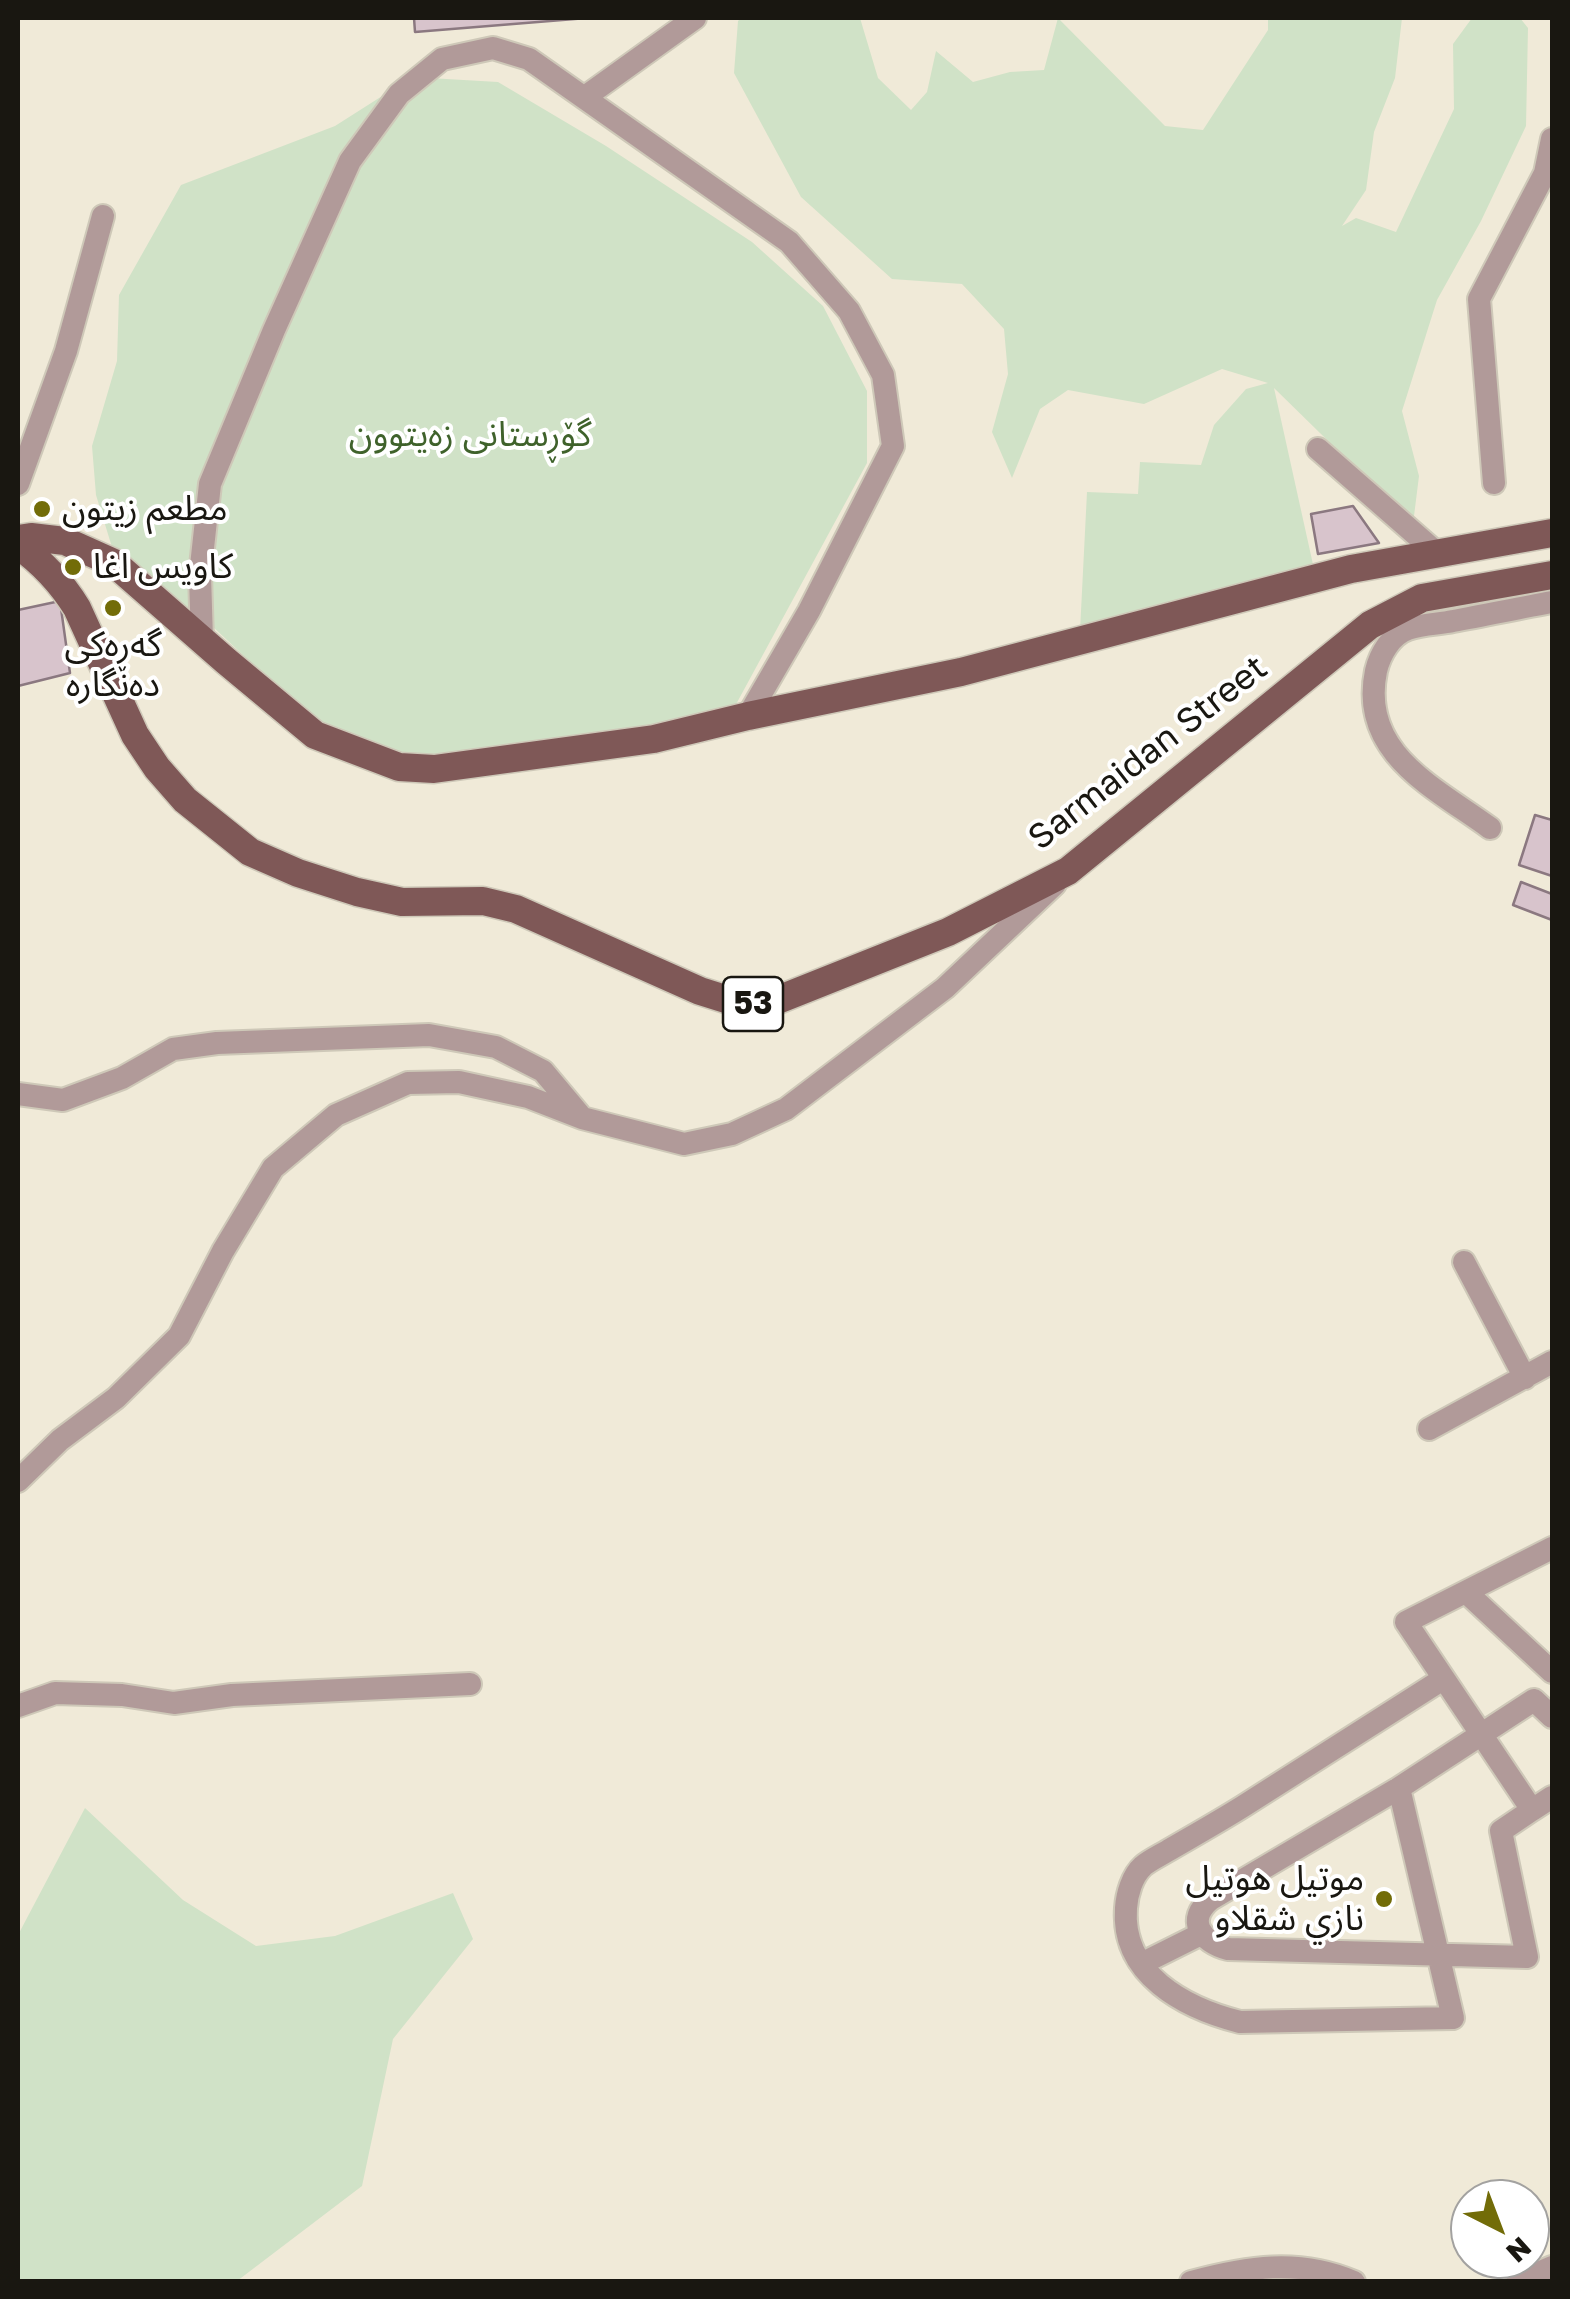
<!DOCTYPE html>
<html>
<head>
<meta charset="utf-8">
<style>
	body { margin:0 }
	#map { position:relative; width:1570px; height:2299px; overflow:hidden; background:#f0ead8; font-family:"Golos Text",sans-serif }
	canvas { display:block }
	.frame { position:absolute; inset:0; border:20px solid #191711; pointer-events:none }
	.north { position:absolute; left:1450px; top:2179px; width:100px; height:100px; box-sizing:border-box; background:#fff; border:2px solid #a3a2a0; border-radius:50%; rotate:138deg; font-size:28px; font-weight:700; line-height:40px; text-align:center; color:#191711 }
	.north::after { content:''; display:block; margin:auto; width:35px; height:45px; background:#726c08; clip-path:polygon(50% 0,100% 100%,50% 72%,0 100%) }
</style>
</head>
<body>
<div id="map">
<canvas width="1570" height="2299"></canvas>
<div class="frame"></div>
<div class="north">N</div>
</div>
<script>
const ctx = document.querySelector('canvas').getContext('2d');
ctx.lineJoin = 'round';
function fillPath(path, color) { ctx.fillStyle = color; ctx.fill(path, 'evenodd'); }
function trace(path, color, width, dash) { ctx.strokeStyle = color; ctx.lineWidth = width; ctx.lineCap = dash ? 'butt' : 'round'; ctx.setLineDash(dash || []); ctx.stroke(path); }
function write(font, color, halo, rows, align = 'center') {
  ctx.font = font + ' "Golos Text","Noto Sans Arabic",sans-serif'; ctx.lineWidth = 8; ctx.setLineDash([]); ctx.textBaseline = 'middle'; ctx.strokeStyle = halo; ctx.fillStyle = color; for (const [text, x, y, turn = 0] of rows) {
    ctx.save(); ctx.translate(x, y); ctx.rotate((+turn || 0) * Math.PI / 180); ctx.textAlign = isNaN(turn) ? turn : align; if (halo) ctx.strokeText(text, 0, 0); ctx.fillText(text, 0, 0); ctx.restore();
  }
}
const green = new Path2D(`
	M741 18H860L878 78 911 110 927 92 936 51 973 82 1010 72 1044 70 1058 18 1165 126 1203 130 1268 30V18H1402L1395 78 1374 132 1366 190 1342 226 1356 218 1396 232 1454 109 1453 44 1472 18H1520L1528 28 1526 126 1481 221 1437 300 1402 411 1419 476 1413 524 1274 388 1316 578 1080 631 1087 492 1138 494 1140 462 1201 465 1214 425 1246 389 1268 383 1222 369 1144 404 1068 390 1040 409 1012 478 992 432 1008 374 1004 329 962 284 892 279 801 197 734 73 738 21Z
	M412 77 498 82 606 146 752 242 823 306 867 391V463L734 708 569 747 398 764 326 733 212 626 115 557 96 495 92 446 117 361 119 295 181 185 335 126Z
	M85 1808 183 1900 256 1946 335 1936 453 1893 473 1939 393 2039 362 2186 237 2281H18V1935Z`);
const building = new Path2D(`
	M414 18H587L415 32Z
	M1353 506 1379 543 1318 554 1311 514Z
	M60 601 70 673 18 686V610Z
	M1535 815 1552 820V876L1519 865Z
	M1521 882 1552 894V920L1513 905Z`);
const minor = new Path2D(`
	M585 97 695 18
	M1318 449 1438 554
	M1494 483 1479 299 1545 173 1552 139
	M18 484 66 351 103 216
	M202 640 200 575 210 484 274 330 350 161 399 94 442 59 493 48 529 59 789 242 849 311 883 375 893 446 809 611 748 716
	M1490 828C1434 787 1359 753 1376 671 1380 654 1391 635 1408 629 1422 624 1439 624 1453 621 1486 615 1519 608 1552 602
	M18 1094 63 1100 122 1078 173 1049 217 1043 429 1035 496 1047 543 1071 579 1114
	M1464 1262 1525 1378
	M1429 1429 1552 1362
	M18 1481 60 1440 116 1398 179 1336 223 1251 273 1168 336 1115 408 1083 459 1082 528 1097 582 1118 684 1144 732 1134 786 1109 945 988 1055 884
	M1552 1548 1406 1622 1532 1810 1552 1797
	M1467 1593 1552 1672
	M18 1706 55 1693 122 1695 174 1703 232 1695 470 1684
	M1399 1788 1453 2018 1240 2022C1185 2008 1121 1975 1126 1908 1127 1894 1132 1876 1143 1866 1150 1860 1161 1855 1169 1850 1193 1836 1218 1822 1242 1807 1309 1765 1376 1722 1443 1679
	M1532 1810 1501 1831 1527 1957 1228 1949C1201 1942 1185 1920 1211 1899L1399 1788 1534 1700 1552 1717
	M1141 1964 1201 1934
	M1191 2282C1246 2267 1299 2258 1354 2282
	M1517 2282 1552 2267`);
const major = new Path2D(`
	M18 539 31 537 65 541 114 563 226 661 315 735 399 767 434 769 654 739 748 716 961 672 1351 569 1552 533
	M18 545C42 562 61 582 77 608L135 735 157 768 185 800 250 852 298 873 357 892 402 902 483 901 516 909 700 991 735 1002 765 1005 948 932 1068 871 1370 625 1422 598 1552 575`);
const markers = [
	[42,509,10,"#726c08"],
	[73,567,10,"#726c08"],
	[113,608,10,"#726c08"],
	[1384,1899,10,"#726c08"]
];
const shields = [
	[753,1004,60]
];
const shieldNames = [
	["53",753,1004]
];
const parkNames = [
	["گۆڕستانی زەیتوون",470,435]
];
const poiNames = [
	["مطعم زيتون",62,509],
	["كاويس اغا",93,567],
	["گەڕەکی",113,645,"center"],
	["دەنگارە",113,685,"center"],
	["موتيل هوتيل",1364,1879,"right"],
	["نازي شقلاو",1364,1919,"right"]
];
const streetNames = [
	["Sarmaidan Street",1148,753,-38]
];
fillPath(green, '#d0e2c7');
fillPath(building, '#d8c4cc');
trace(building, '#8b7880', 2.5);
trace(minor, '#cec8b8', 26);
trace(major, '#cec8b8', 31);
trace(minor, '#b19a99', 22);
trace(major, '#7f5857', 28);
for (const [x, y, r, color] of markers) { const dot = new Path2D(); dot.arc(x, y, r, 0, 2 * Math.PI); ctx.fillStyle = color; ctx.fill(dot); trace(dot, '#fff', 4); }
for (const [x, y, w] of shields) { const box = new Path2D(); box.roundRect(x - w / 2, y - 27, w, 54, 8); ctx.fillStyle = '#fff'; ctx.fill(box); trace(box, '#191711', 2.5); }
write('bold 32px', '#191711', null, shieldNames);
write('35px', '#3f622b', '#fff', parkNames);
write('35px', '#191711', '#fff', poiNames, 'left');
write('35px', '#191711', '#fff', streetNames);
</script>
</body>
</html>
